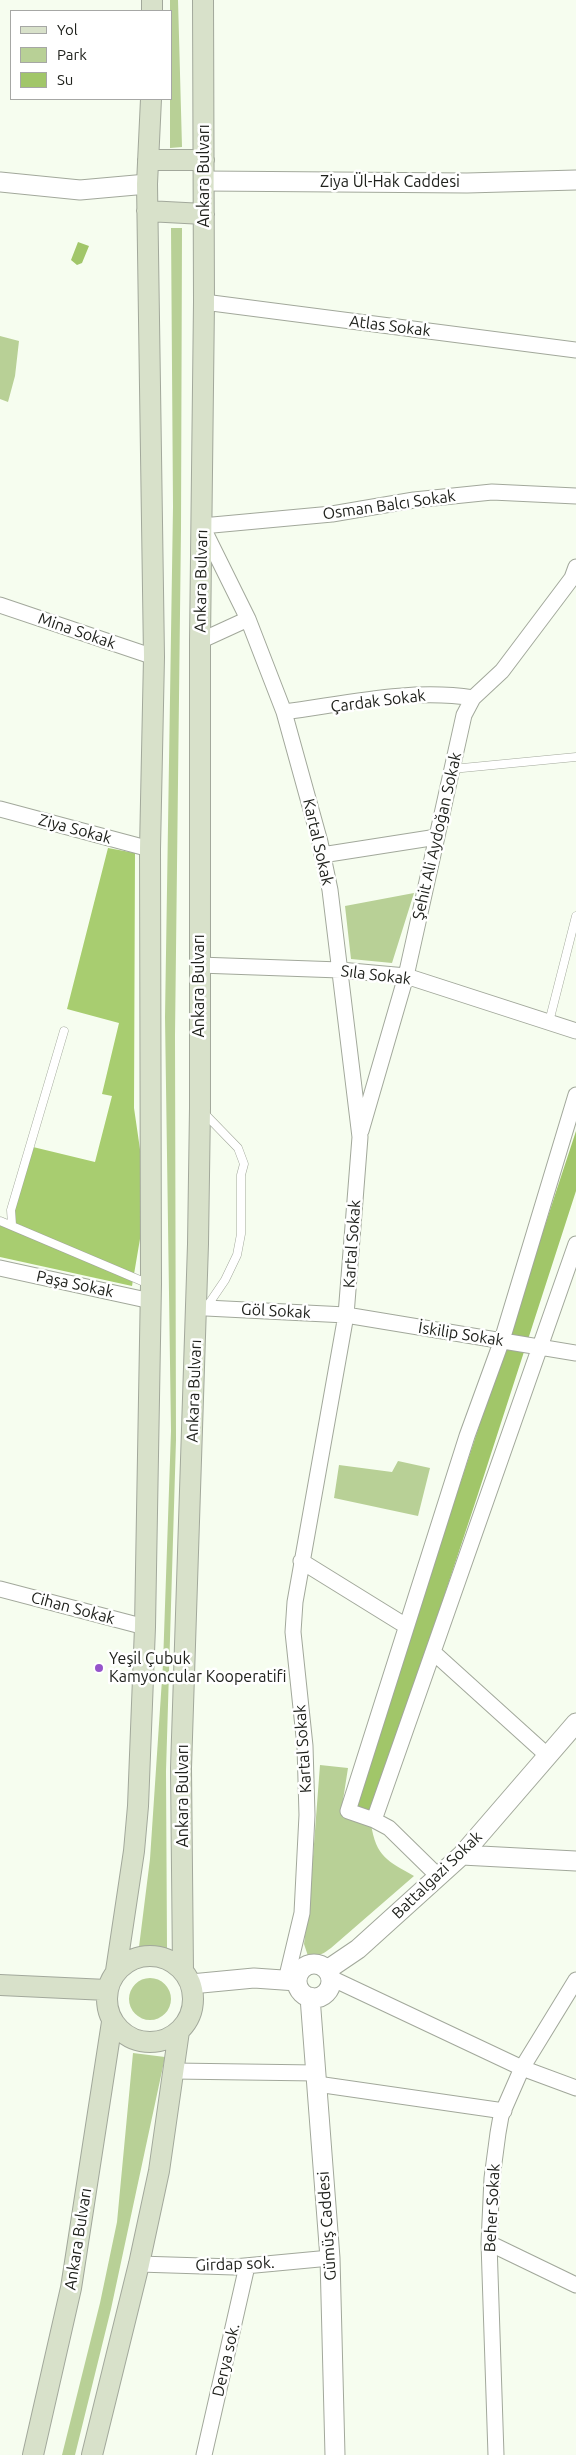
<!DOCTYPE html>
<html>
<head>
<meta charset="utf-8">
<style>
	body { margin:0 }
	#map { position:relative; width:576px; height:2455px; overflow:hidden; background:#f6fdef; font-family:Ubuntu,sans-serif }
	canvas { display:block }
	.legend { position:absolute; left:10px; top:10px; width:162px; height:90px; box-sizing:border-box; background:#fff; border:1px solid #a6a7a5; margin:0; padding:6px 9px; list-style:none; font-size:15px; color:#20221d }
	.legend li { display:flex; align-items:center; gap:10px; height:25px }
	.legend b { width:25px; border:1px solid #a6a7a5 }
</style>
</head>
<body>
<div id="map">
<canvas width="576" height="2455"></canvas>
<ul class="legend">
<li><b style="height:6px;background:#d8e1ca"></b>Yol</li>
<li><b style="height:14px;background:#b8d096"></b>Park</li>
<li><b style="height:14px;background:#a1c669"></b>Su</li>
</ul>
</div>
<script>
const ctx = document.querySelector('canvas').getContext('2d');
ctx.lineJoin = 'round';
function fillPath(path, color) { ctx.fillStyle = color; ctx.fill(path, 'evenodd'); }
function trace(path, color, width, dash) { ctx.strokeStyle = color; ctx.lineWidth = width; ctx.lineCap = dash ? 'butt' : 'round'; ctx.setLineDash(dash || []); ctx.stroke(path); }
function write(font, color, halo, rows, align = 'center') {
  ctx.font = font + ' Ubuntu,sans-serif'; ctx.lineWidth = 5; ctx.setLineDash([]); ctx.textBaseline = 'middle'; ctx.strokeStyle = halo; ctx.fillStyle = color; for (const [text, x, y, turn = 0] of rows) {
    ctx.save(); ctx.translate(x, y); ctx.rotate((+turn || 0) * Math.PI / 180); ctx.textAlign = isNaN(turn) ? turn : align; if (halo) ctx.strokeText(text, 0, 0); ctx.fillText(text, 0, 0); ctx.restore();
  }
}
const green = new Path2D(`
	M170 0H178L182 147 170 148Z
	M171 228H182L181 529 175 1035 176 1440 166 1771 167 1948 139 1947 150 1859 163 1664 171 1431 165 1017 173 507Z
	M0 336 19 341 15 376 8 402 0 399Z
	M414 893 392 963 351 959 345 906Z
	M398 1461 430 1468 418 1516 334 1498 339 1465 392 1472Z
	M320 1765 348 1768 341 1813 371 1824C376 1857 388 1861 414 1876L331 1948C323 1954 318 1957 308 1956L304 1944 311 1883Z
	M129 1999a21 21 0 1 1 42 0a21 21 0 1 1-42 0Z
	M133 2053 165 2057 111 2309 75 2455H62L100 2303 117 2222Z`);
const forest = new Path2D(`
	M108 848 135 853 134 1108 143 1170 141 1233 132 1286 0 1257V1222L10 1225 33 1147 95 1162 112 1096 102 1094 119 1023 67 1009Z`);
const water = new Path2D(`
	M78 242 89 246 82 263 77 265 71 260Z
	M576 1131V1191L478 1494 371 1817 353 1810Z`);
const service = new Path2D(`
	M452 769 576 757
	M549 1022 576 916
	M203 1112 238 1148 244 1164 241 1175V1234L237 1255 225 1280 206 1308
	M0 1221 149 1284
	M12 1225 11 1210 64 1031`);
const minor = new Path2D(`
	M204 302 576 350
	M0 605 154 657
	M200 641 248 619
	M284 712C345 704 411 688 473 698
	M0 809 150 849
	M322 855 437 837
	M199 965 340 970 406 976 576 1031
	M361 1131 406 976 464 715 473 698 502 671 572 578 576 567
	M0 1268 151 1301
	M206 1308 346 1315 576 1353
	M301 1561 406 1626
	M0 1589 145 1627
	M433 1652 548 1756
	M374 1820 576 1244
	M438 1876 389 1828 374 1820 348 1811 467 1436 502 1340 576 1095
	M331 1978 522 2068 576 2088
	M286 1980 302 1913 307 1815 305 1746 293 1632 295 1602 346 1315 360 1137 330 890 320 842 284 712 248 619 202 526 332 514 414 500 492 492 576 496
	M174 2071 316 2073
	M317 2084 504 2111
	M489 2243 576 2285
	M139 2264 234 2267 330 2258
	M204 2455 247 2266
	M496 2455 489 2243 492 2178 498 2133 501 2116 522 2068 576 1980`);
const tertiary = new Path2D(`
	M204 181 467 183 576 180
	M0 182 80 190 147 184
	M462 1855 576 1861
	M297 1981a17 17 0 1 1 34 0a17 17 0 1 1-34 0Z
	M327 1970 358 1949 462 1855 576 1723
	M191 1984 254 1978 297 1981
	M310 1997 330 2258 335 2455`);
const secondary = new Path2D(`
	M152 11V0
	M148 160H204
	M147 211 204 214
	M107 1999a43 43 0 1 1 86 0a43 43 0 1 1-86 0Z
	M116 1971 134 1851 138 1806 145 1627 151 1284 150 849 154 657 147 184 151 99
	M183 1971 181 1768 198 1244 200 1108V641L204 302 203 0
	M0 1985 107 1990
	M33 2455 71 2288 112 2022
	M92 2455 139 2264 159 2171 179 2031`);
const markers = [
	[99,1668,5,"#9554ca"]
];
const streetNames = [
	["Ankara Bulvarı",204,176,-90],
	["Ziya Ül-Hak Caddesi",390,182],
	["Atlas Sokak",390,326,7],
	["Osman Balcı Sokak",389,505,-8],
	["Ankara Bulvarı",201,581,-89],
	["Mina Sokak",77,631,19],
	["Çardak Sokak",378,701,-7],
	["Ziya Sokak",75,829,15],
	["Şehit Ali Aydoğan Sokak",437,836,-77],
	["Kartal Sokak",318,842,77],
	["Sıla Sokak",376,975,7],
	["Ankara Bulvarı",199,986,-90],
	["Kartal Sokak",352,1244,-86],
	["Paşa Sokak",75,1284,12],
	["Göl Sokak",276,1311,3],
	["İskilip Sokak",461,1334,9],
	["Ankara Bulvarı",194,1391,-88],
	["Cihan Sokak",73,1608,15],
	["Kartal Sokak",303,1749,-94],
	["Ankara Bulvarı",183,1796,-90],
	["Battalgazi Sokak",437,1875,-44],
	["Beher Sokak",492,2208,-87],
	["Gümüş Caddesi",327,2226,-94],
	["Ankara Bulvarı",78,2239,-81],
	["Girdap sok.",235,2264,-2],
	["Derya sok.",226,2360,-77]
];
const poiNames = [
	["Yeşil Çubuk",109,1659],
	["Kamyoncular Kooperatifi",109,1677]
];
fillPath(green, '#b8d096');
fillPath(forest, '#a8cd70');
fillPath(water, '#a1c669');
trace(service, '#a2a89b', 9);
trace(minor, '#a2a89b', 17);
trace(tertiary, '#a2a89b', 21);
trace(secondary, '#a2a89b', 22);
trace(service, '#fff', 8);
trace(minor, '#fff', 15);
trace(tertiary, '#fff', 19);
trace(secondary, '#d8e1ca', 20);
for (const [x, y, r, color] of markers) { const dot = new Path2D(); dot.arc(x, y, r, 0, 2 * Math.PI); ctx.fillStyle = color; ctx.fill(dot); trace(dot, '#fff', 2); }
write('16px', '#20221d', '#fff', streetNames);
write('16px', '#20221d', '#fff', poiNames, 'left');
</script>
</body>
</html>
